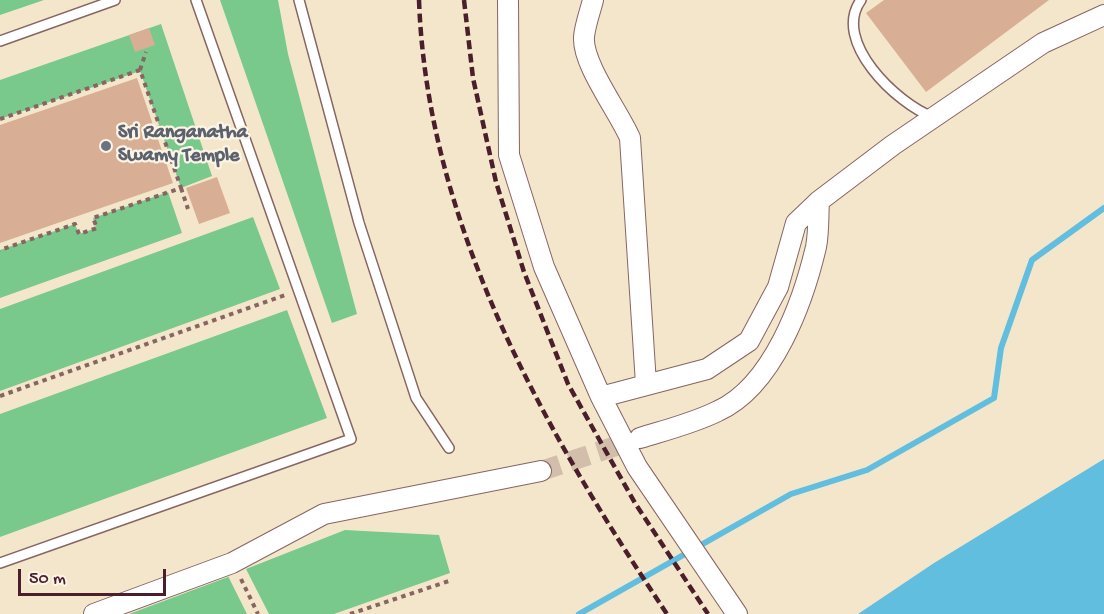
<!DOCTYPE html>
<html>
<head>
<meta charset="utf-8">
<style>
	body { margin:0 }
	#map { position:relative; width:1104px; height:614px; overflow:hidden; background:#f4e6cb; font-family:"Gochi Hand",sans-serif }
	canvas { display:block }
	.scale { position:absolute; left:18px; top:569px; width:148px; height:27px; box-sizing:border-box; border:3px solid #4a1f2b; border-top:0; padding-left:8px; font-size:18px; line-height:21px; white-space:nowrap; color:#4a1f2b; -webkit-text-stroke:4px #fcf5e5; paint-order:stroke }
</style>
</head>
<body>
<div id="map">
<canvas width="1104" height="614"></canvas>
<div class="scale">50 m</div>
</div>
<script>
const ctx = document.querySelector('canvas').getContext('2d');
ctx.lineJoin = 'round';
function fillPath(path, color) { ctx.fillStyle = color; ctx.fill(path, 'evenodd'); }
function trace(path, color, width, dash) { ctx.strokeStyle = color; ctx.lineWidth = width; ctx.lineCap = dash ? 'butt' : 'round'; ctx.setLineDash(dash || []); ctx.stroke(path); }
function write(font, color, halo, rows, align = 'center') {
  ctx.font = font + ' "Gochi Hand",sans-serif'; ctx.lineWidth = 4.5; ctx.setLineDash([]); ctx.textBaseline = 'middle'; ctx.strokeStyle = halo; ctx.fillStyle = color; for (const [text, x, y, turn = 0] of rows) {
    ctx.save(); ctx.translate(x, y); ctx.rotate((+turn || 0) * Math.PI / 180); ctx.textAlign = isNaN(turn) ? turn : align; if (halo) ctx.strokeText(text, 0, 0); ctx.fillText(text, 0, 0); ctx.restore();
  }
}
const green = new Path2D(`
	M0 0H44L0 15Z
	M220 0H278L288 54 357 314 332 323Z
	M161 24 212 176 181 188 140 71 0 119V80Z
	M168 192 182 233 0 298V250L75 224 79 234 96 228 93 218Z
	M253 217 280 289 0 391V309Z
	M287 310 327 418 0 537V414Z
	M345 530 439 535 450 573 334 614H269L246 569Z
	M228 576 247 614H129L228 577Z`);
const water = new Path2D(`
	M1104 459V614H858L934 563Z`);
const stream = new Path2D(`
	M579 614 791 494 867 470 994 398 1001 348 1032 260 1104 208`);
const building = new Path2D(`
	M884 0H1049L926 92 866 13Z
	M149 28 155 45 135 52 129 35Z
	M137 78 173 183 0 243V125Z
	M217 177 230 213 199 224 186 188Z`);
const streetTunnel = new Path2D(`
	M541 471 640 438`);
const path = new Path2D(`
	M140 70 146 52
	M0 119 140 70 181 188 93 218 97 228 79 234 75 224 0 250
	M181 188 188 209
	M0 396 288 294
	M241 579 258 614
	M350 614 449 581`);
const lane = new Path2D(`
	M299 0 359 223 416 398 449 448
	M861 0C831 41 897 104 933 117
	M0 41 115 0
	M0 563 351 439 196 0`);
const street = new Path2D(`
	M508 0 509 155 544 267 601 397 637 467 737 614
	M593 0C590 12 585 25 584 37 582 64 619 112 630 138L646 384
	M601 397 707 369 749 341 778 287 796 223 819 201 893 145 1043 43 1104 15
	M640 438C666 430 694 423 718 411 773 386 803 302 816 247 819 232 818 216 819 201
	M94 614 232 563 324 514 541 471`);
const rail = new Path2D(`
	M419 0C427 225 545 432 667 614
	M464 0 473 78 496 182 524 272 568 384 635 503 708 614`);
const markers = [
	[106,146,6,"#6b7280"]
];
const worshipNames = [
	["Sri Ranganatha",118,134],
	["Swamy Temple",118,157]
];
fillPath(green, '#78c98b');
fillPath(water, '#61bedf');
trace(stream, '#61bedf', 6);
fillPath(building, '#d8af94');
trace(streetTunnel, '#d2beab', 20, [20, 10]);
trace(lane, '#866563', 12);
trace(street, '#866563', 22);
trace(path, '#866563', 4, [4.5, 4.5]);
trace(lane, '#fff', 9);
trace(street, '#fff', 20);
trace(rail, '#4a1f2b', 4.5, [9, 4.5]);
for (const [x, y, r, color] of markers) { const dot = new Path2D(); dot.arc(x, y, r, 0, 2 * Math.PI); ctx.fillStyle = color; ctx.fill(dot); trace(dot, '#fcf5e5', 2); }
write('bold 20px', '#5b616d', '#fcf5e5', worshipNames, 'left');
</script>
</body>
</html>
